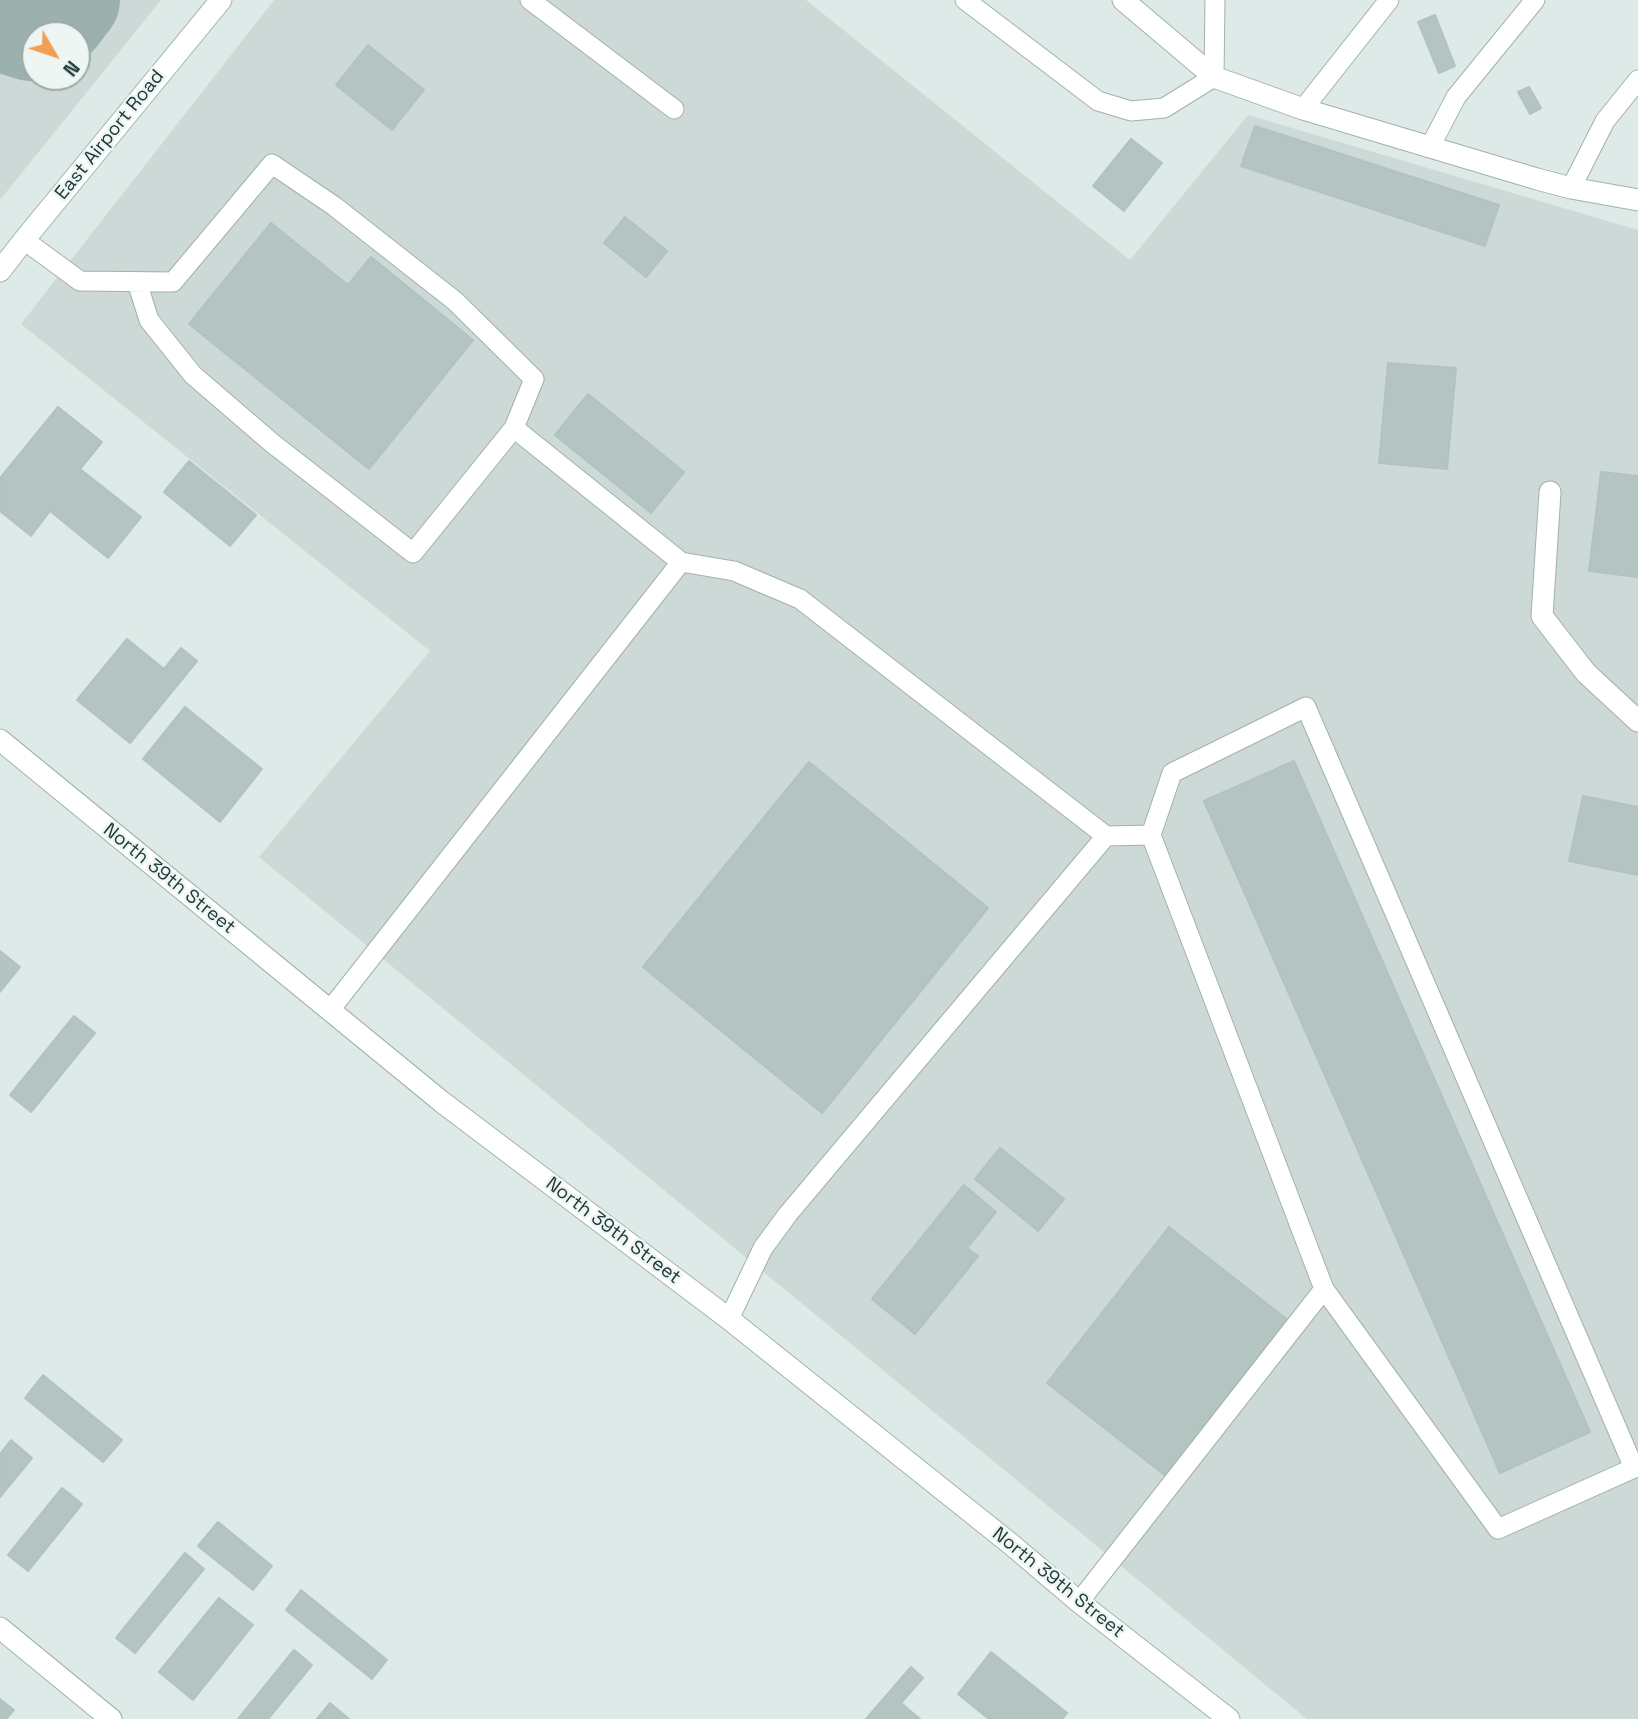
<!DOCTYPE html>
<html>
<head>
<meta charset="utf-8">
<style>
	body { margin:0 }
	#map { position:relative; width:1638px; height:1719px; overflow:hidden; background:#deeae7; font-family:"Space Grotesk",sans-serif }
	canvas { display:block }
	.north { position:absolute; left:21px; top:21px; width:70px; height:70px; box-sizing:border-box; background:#eef6f4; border:2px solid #9caaa9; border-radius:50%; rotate:129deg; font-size:19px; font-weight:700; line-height:28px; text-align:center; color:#203938 }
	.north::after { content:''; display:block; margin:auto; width:24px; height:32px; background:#f09f55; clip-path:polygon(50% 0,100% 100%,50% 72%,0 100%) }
</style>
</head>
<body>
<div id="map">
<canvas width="1638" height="1719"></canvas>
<div class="north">N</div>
</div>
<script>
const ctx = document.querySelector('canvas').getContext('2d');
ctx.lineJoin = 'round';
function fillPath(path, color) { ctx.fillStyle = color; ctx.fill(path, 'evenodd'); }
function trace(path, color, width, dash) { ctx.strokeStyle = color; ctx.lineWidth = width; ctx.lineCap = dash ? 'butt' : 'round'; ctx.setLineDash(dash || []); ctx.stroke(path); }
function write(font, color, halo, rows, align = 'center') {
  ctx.font = font + ' "Space Grotesk",sans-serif'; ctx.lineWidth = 5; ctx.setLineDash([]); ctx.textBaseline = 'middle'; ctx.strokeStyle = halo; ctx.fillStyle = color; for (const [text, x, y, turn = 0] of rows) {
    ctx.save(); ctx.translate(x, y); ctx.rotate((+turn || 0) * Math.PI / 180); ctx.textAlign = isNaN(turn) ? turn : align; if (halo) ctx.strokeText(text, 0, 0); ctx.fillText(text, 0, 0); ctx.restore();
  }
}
const built = new Path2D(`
	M0 0H161L0 200ZM35 35H77V77H35Z
	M274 0H806L1130 260 1248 115 1638 230V1719H1307L259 857 430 651 21 324Z`);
const taxiway = new Path2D(`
	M0 20 4 24 30 33 59 17 72 0`);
const building = new Path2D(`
	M1435 15 1455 66 1439 73 1418 22Z
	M368 45 424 90 392 130 336 85Z
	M1529 87 1541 108 1530 114 1518 92Z
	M1255 126 1499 205 1485 246 1241 166Z
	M1131 139 1162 163 1124 211 1093 186Z
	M625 217 667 251 646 277 604 243Z
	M271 223 348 285 371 257 473 340 369 469 189 324Z
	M1388 363 1456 368 1447 469 1379 463Z
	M588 394 684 472 651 513 555 435Z
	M58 407 102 442 80 469 141 517 108 558 50 511 31 536 0 511V478Z
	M189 461 256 515 230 546 164 492Z
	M1601 472 1638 476V577L1589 571Z
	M127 639 164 669 181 648 197 661 130 743 77 700Z
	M185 707 262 769 220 822 143 759Z
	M1294 761 1590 1432 1500 1473 1204 801Z
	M809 762 988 908 822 1113 643 967Z
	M1583 796 1638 807V875L1569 861Z
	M0 951 20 967 0 992Z
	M74 1016 95 1033 31 1112 10 1095Z
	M1000 1148 1064 1199 1038 1231 975 1179Z
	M964 1185 996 1212 967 1248 978 1256 915 1334 872 1299Z
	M1169 1227 1289 1321 1167 1477 1047 1383Z
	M43 1375 122 1440 103 1462 25 1398Z
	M11 1440 32 1458 0 1497V1454Z
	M62 1488 82 1504 28 1571 8 1555Z
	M218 1522 272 1566 253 1590 198 1546Z
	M185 1553 204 1569 135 1653 116 1638Z
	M301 1590 387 1660 372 1679 286 1610Z
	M219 1598 253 1625 193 1700 159 1672Z
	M294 1650 312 1665 268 1719H238Z
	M991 1652 1067 1713 1062 1719H989L958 1694Z
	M911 1667 923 1678 901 1703 920 1719H866Z
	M0 1699 14 1710 6 1719H0Z
	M330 1703 349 1719H317Z`);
const lane = new Path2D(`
	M530 0 674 109
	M965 0 1098 101 1131 111 1164 108 1214 77 1215 0
	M1303 109 1389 0
	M1430 147 1456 97 1535 0
	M1571 188 1605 121 1638 80
	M24 240 80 281 173 282 272 164 334 206 455 301 534 379 514 428 413 553 272 443 193 375 149 320 137 282
	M681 562 734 571 800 599 1106 836 1151 835
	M330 1010 681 562 514 428
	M729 1319 763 1248 788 1214 1106 836
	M1079 1602 1324 1289 1151 835 1172 773 1306 707 1634 1468 1498 1529 1324 1289`);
const street = new Path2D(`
	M1123 0 1214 77 1303 109 1537 179 1571 188 1638 200
	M1550 492 1542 616 1586 673 1638 721
	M0 740 442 1102 729 1319 1012 1545 1079 1602 1229 1719
	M0 1628 111 1719`);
const secondary = new Path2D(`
	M0 271 24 240 221 0`);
const streetNames = [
	["East Airport Road",110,135,-51],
	["North 39th Street",169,879,39],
	["North 39th Street",613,1231,37],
	["North 39th Street",1058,1583,39]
];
fillPath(built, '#ccd9d6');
trace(taxiway, '#9cb0ae', 96);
fillPath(building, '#b3c4c1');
trace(building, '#b1c3c0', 2);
trace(lane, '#a1b1af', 21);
trace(street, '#a1b1af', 23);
trace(secondary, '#9db5b2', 23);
trace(lane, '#fff', 19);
trace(street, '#fff', 21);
trace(secondary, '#fff', 21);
write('19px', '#203938', '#eef6f4', streetNames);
</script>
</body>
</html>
